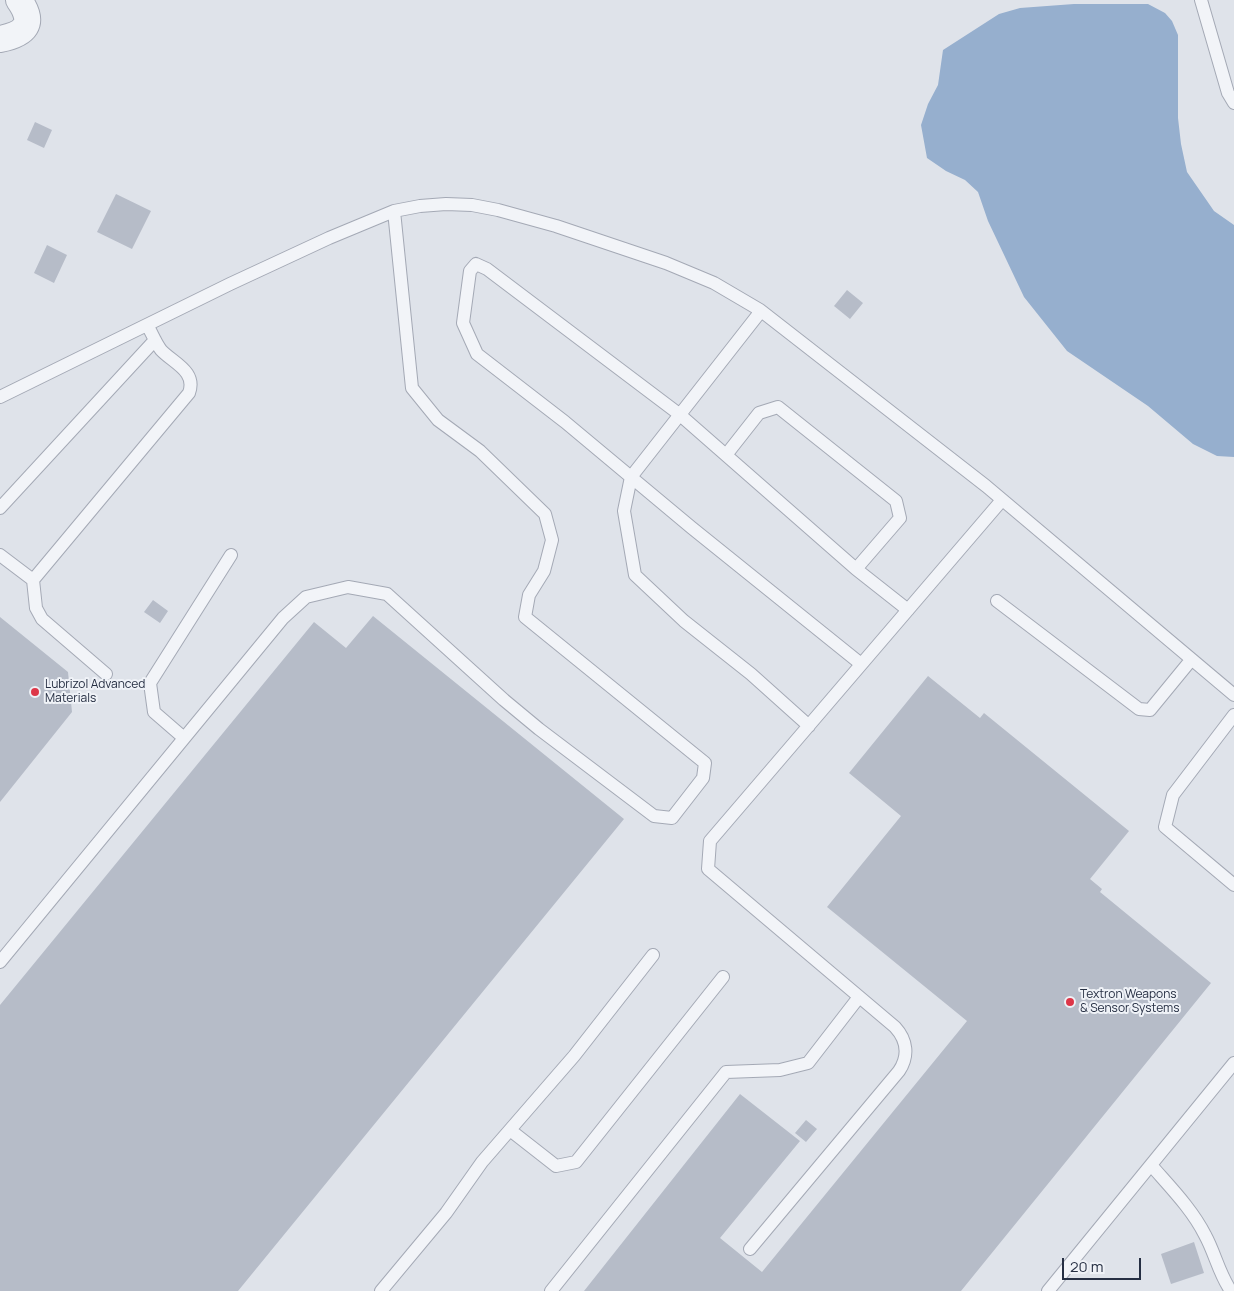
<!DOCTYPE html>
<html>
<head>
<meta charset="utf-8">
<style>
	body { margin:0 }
	#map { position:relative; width:1234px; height:1291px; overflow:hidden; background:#dfe3ea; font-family:Manrope,sans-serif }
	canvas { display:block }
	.scale { position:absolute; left:1062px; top:1258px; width:79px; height:22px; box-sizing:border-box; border:2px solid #262f43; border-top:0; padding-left:6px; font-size:15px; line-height:18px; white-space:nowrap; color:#262f43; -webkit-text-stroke:4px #eff2f7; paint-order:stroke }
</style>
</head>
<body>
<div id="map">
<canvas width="1234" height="1291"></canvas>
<div class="scale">20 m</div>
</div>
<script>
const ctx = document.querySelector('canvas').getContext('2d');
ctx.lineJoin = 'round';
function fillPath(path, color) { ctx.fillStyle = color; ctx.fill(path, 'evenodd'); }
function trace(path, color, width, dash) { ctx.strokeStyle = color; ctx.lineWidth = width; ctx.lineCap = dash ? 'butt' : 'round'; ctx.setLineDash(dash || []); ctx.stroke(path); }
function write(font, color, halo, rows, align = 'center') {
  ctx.font = font + ' Manrope,sans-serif'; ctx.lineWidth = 4; ctx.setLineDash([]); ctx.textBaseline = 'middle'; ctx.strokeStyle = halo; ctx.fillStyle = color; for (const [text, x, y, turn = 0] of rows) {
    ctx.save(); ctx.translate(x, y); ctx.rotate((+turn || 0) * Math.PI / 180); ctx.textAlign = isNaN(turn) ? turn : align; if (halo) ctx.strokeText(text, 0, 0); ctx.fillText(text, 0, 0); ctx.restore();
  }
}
const water = new Path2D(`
	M1074 4H1148L1165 13 1172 21 1178 35V118L1181 144 1187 172 1214 211 1234 225V457L1217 456 1193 444 1148 406 1067 351 1024 297 988 221 978 192 965 180 946 171 927 158 921 125 928 104 938 85 943 50 999 14 1020 8Z`);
const building = new Path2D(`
	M35 122 52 130 44 148 27 140Z
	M116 194 151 211 132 249 97 232Z
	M47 245 67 255 54 283 34 273Z
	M847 290 863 303 850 319 834 306Z
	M153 600 168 611 160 623 144 612Z
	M373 616 624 819 238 1291H0V1005L314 622 346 648Z
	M0 617 68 672 72 712 0 802Z
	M928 676 980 718 984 713 1129 831 1090 879 1102 889 1100 892 1211 983 961 1291H584L740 1094 800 1141 720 1238 762 1272 967 1021 827 907 901 816 849 773Z
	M806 1120 817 1129 806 1142 795 1133Z
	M1194 1242 1204 1273 1171 1284 1161 1254Z`);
const lane = new Path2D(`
	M1201 0 1228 93 1234 103
	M761 311 631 477 624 511 635 575 684 621 751 674 809 726
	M0 397 230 284 329 238 394 211 420 206 446 204 472 205 498 210 556 226 666 263 714 283 760 310 986 486 1234 695
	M726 455 759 413 778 407 896 501 900 518 856 569
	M0 508 155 340
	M0 555 33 580 36 608 42 619 106 674
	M33 580 189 393C197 371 173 363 161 350 155 342 152 333 147 325
	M997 601 1139 709 1150 710 1191 660
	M861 664 692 528 565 422 477 354 463 323 470 271 476 264 487 269 679 414 856 569 908 610
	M1234 715 1173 795 1165 827 1234 885
	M184 738 154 712 150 683 231 555
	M0 962 283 618 306 597 348 587 387 594 504 700 539 729 654 816 672 818 703 778 705 763 525 617 529 595 544 571 552 540 545 514 480 451 438 420 412 388 394 211
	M510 1130 556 1166 576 1162 723 977
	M1151 1165C1170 1187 1192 1209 1205 1235 1215 1253 1219 1274 1231 1291
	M750 1249 899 1071C909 1056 907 1040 895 1027L708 869 710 841 1002 500
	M381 1291 446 1213 482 1162 574 1056 653 955
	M551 1291 726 1072 780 1070 808 1063 859 997
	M1048 1291 1234 1063`);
const street = new Path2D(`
	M0 39C25 34 36 24 19 0`);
const markers = [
	[35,692,5,"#dd3648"],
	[1070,1002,5,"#dd3648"]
];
const poiNames = [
	["Lubrizol Advanced",45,685],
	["Materials",45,699],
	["Textron Weapons",1080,995],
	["& Sensor Systems",1080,1009]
];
fillPath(water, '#96afce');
fillPath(building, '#b6bcc8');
trace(lane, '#a4a9b5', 14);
trace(street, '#a4a9b5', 28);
trace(lane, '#f2f4f8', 12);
trace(street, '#f2f4f8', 26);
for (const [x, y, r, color] of markers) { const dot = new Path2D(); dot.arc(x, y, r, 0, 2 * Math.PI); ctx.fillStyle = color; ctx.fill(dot); trace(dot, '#eff2f7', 2); }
write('12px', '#262f43', '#eff2f7', poiNames, 'left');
</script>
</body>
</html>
